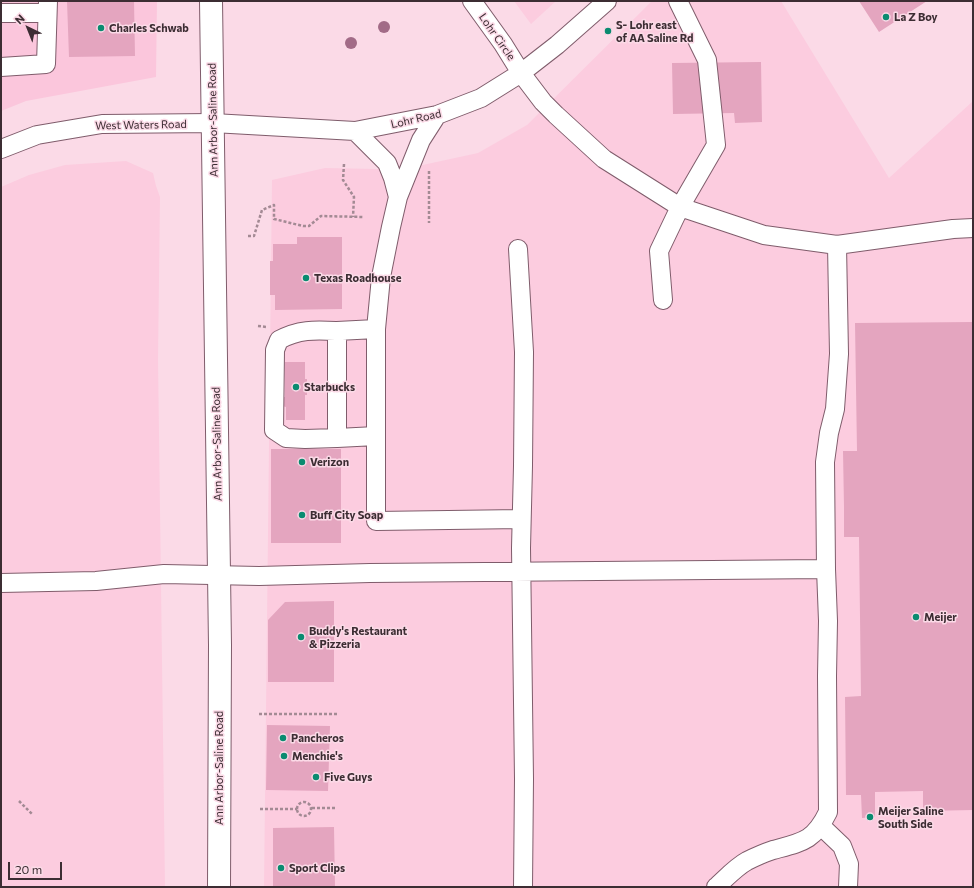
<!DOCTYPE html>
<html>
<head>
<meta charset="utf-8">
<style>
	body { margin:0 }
	#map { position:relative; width:974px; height:888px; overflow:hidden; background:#fbdae7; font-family:Commissioner,sans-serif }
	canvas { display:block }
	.frame { position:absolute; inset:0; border:2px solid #3c2d33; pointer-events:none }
	.north { position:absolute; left:8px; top:8px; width:40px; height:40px; -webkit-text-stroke:3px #fbdae7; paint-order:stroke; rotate:317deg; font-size:11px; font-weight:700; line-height:16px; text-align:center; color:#3c2d33 }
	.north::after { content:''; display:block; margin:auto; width:14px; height:18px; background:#3c2d33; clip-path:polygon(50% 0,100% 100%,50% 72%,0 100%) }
	.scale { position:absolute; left:8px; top:862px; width:54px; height:18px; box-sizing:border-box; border:2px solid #3c2d33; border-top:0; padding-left:5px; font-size:12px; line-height:14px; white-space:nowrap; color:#3c2d33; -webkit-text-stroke:3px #fbdae7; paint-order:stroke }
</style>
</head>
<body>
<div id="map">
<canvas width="974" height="888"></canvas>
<div class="frame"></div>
<div class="north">N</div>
<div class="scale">20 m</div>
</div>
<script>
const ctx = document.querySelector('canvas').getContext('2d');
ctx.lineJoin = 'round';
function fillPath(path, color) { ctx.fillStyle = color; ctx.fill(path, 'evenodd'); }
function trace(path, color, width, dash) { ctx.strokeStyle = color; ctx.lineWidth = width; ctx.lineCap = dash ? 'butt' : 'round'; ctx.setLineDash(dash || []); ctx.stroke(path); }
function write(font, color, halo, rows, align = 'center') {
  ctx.font = font + ' Commissioner,sans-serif'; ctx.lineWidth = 3; ctx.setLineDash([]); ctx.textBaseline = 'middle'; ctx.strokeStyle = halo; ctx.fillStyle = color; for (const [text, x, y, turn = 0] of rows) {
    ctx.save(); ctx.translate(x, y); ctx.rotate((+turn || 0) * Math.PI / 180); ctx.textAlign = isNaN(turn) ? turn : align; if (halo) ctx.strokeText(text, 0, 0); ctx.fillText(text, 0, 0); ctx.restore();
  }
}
const built = new Path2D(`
	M514 1H556L531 24Z
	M652 1H781L889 178 973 101V887H264L272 180 325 168 377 169 418 166 478 153 527 125Z
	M126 161 153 173 156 186 160 197 158 359 165 887H1V187L29 175 65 165Z`);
const green = new Path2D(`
	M1 1H157L156 77 26 101 1 111Z`);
const building = new Path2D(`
	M67 1H134L135 56 69 57Z
	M859 1H927L879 32Z
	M761 62 762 122 735 123 734 113 673 114 672 63Z
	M297 237H342V309L275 310V295H270V261H273V244H297Z
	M973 322V810L923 811V791L875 792V817L862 818 861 795H846L845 697 861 696 859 537H844V507L843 451H857L855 323Z
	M285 362H305V379H307V395H305V420H286V407L282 406 281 397H285Z
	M271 449H341V543H271Z
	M334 601V682H268V620L285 602Z
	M267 725 330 726 328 791 266 790Z
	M334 827 335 887H273V828Z`);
const path = new Path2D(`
	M344 164 343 180 354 197 353 217
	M429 171V223
	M248 236H254L262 210 274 205V219L303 226H309L321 216 364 217
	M258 326 267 327
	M259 714H337
	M19 801 32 814
	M297 809a7 7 0 1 1 14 0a7 7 0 1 1-14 0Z
	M312 808H337
	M260 809H297`);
const minor = new Path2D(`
	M472 1 503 44 521 73 543 102 556 115 604 159 680 207 764 235 837 245 839 354 835 409 829 433 825 462 826 569 828 621 827 676 828 812C814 841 803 842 773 850 764 853 755 857 747 861 736 867 726 878 716 887
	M1 13H47
	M1 67 46 64 48 1
	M437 115 421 140 398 197 391 227 381 277 376 329V521L521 519
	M355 131 387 163 393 178 398 197
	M1 149 37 135 102 124 213 123 355 131 437 115 481 98 521 73 557 45 607 1
	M837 245 953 229 973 228
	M518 249 524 352 523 466 521 548 524 779 523 887
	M663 300 659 251 680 207 716 145 707 60 678 1
	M376 329 337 331V438L376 436
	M337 331C315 330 299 329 279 340L275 350 274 430 286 438 305 439 337 438
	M1 583 96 581 164 574 259 576 370 573 826 569
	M821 826 842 846 849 864 848 887`);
const major = new Path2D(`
	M211 1 220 645 219 887`);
const trees = [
	[384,27],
	[351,43]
];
const markers = [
	[886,17,4,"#0a8b70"],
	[101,28,4,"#0a8b70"],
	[608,31,4,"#0a8b70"],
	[306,278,4,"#0a8b70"],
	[296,387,4,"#0a8b70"],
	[302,462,4,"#0a8b70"],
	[302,515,4,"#0a8b70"],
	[916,617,4,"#0a8b70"],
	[301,637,4,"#0a8b70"],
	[283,738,4,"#0a8b70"],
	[284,756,4,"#0a8b70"],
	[316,777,4,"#0a8b70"],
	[870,817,4,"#0a8b70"],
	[281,868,4,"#0a8b70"]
];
const poiNames = [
	["La Z Boy",894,17],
	["S- Lohr east",616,25],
	["of AA Saline Rd",616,38],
	["Charles Schwab",109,28],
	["Texas Roadhouse",314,278],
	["Starbucks",304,387],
	["Verizon",310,462],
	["Buff City Soap",310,515],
	["Meijer",924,617],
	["Buddy's Restaurant",309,631],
	["& Pizzeria",309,644],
	["Pancheros",291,738],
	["Menchie's",292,756],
	["Five Guys",324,777],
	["Meijer Saline",878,811],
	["South Side",878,824],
	["Sport Clips",289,868]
];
const streetNames = [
	["Lohr Circle",497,37,55],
	["Lohr Road",416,119,-13],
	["Ann Arbor-Saline Road",213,120,-91],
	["West Waters Road",141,125,-1],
	["Ann Arbor-Saline Road",217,444,-91],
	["Ann Arbor-Saline Road",219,768,-90]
];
fillPath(built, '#fcccdf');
fillPath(green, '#fbc6dc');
fillPath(building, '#e4a5bf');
trace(minor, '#7f5c6b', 20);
trace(major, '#7f5c6b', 24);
trace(path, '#a38a94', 2.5, [3, 2]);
trace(minor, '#fff', 18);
trace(major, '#fff', 22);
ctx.fillStyle = '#a26b87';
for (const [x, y] of trees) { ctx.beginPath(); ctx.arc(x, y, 6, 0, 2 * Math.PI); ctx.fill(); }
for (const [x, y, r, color] of markers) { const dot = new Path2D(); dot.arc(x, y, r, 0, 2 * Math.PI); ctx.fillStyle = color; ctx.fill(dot); trace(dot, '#fbdae7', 1.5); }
write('bold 11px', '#3c2d33', '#fbdae7', poiNames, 'left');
write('11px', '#3c2d33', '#fbdae7', streetNames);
</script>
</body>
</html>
